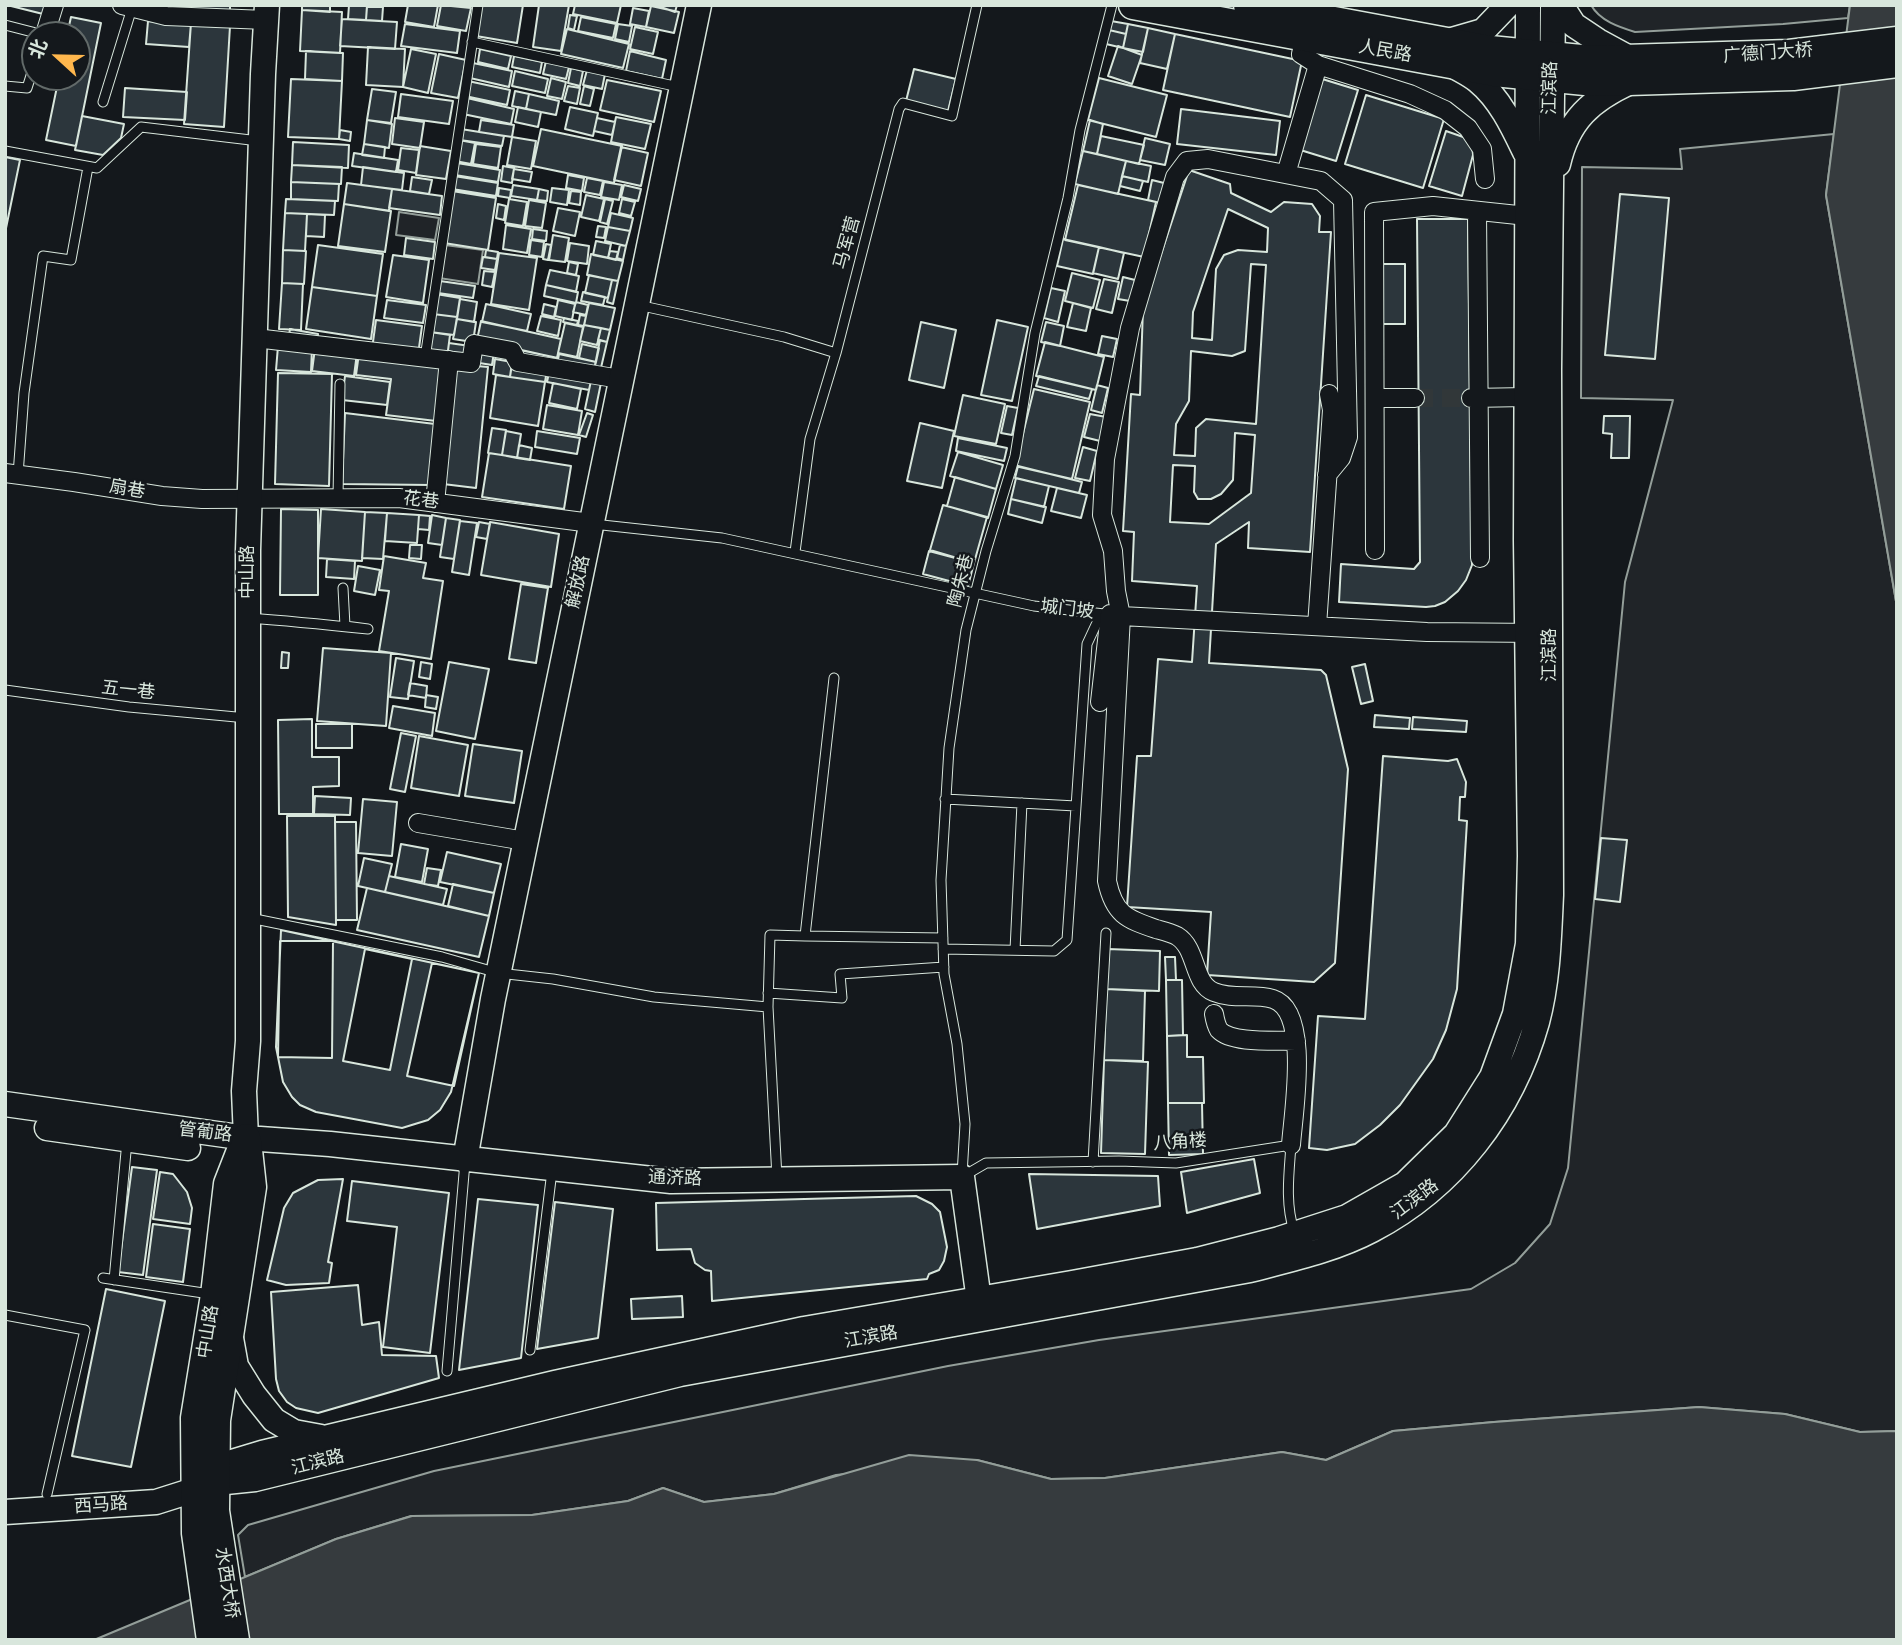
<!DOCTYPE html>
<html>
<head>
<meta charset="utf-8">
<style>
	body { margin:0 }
	#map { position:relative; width:1902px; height:1645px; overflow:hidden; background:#14181c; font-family:"Roboto Condensed","Noto Sans SC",sans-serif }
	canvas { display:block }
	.frame { position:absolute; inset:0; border:7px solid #d8e6dc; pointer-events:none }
	.north { position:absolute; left:21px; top:21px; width:70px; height:70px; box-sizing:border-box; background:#14181c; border:2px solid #626a69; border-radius:50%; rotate:292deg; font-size:19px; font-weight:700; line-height:28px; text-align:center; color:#d8e6dc }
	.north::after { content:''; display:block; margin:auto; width:24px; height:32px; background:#ffb74d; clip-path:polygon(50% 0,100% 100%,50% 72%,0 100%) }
</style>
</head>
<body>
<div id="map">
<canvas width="1902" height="1645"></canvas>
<div class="frame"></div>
<div class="north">北</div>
</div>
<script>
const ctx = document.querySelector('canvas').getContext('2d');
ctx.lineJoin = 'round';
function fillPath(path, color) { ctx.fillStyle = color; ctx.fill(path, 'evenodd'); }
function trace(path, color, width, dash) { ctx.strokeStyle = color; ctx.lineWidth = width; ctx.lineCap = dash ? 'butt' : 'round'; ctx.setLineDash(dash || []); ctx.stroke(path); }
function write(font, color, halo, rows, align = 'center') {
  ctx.font = font + ' "Roboto Condensed","Noto Sans SC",sans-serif'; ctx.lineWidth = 5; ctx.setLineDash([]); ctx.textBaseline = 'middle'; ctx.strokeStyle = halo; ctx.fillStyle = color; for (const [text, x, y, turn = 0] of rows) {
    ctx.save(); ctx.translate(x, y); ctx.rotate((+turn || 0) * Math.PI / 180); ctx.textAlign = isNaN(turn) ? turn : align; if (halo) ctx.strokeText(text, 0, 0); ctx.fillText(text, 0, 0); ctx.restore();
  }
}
const green = new Path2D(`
	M1591 5H1850L1848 18 1783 24 1635 32C1619 27 1600 21 1591 5Z
	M1834 134 1826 195 1897 607V1431L1860 1432 1785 1414 1699 1407 1494 1422 1393 1431 1326 1460 1282 1452 1105 1478 1051 1479 977 1460 836 1475 774 1494 704 1502 663 1488 628 1501 532 1515 411 1516 336 1539 245 1577 238 1535 248 1525 434 1471 948 1366 1099 1340 1471 1289 1515 1263 1550 1224 1568 1168 1625 582 1673 400 1581 398 1582 167 1682 169 1680 149Z
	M399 212 439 218 435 240 396 235Z
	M445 245 483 250 478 284 439 278Z`);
const water = new Path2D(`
	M1850 5H1897V607L1826 195Z
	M1699 1407 1785 1414 1860 1432 1897 1431V1640H94L336 1539 412 1516 532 1515 628 1501 663 1488 704 1502 774 1494 909 1455 977 1460 1051 1479 1105 1478 1282 1452 1326 1460 1393 1431 1494 1422Z`);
const building = new Path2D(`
	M7 5H45L43 14Z
	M166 5H230V14L166 10Z
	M302 5H330V12L302 10Z
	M349 5H367L366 20 348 19Z
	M408 5H438L434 27 405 22Z
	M441 5 471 8 466 31 437 26Z
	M481 5H523L517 43 476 36Z
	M539 5H569L561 51 533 47Z
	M575 5H621L617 23 573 14Z
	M655 5H677L675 12Z
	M651 6 679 12 674 33 646 27Z
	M367 7H383L382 21 366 20Z
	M633 8 649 11 646 27 630 24Z
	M302 10 342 12 340 53 300 51Z
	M570 15 577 16 574 30 568 28Z
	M71 17 101 23 76 146 46 140 59 77H77V35H67Z
	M581 17 616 24 613 38 578 31Z
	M342 19 397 22 395 49 340 46Z
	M148 21 191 23 189 47 146 44Z
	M1111 21 1128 24 1126 34 1109 30Z
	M191 23 230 26 224 127 184 124Z
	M405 24 460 31 457 53 401 46Z
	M618 24 632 26 629 42 615 39Z
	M1128 24 1148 28 1143 52 1123 48Z
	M635 27 658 32 653 54 630 49Z
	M1148 28 1175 34 1167 69 1140 63Z
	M567 29 629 44 623 68 561 54Z
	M1109 30 1126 34 1123 48 1106 44Z
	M1175 34 1302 61 1290 117 1163 90Z
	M1118 46 1142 55 1132 84 1108 76Z
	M368 47 405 49 403 87 366 85Z
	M411 49 436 54 428 93 403 87Z
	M480 49 511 56 508 69 478 62Z
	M306 51 343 53 342 81 305 79Z
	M630 51 666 60 662 79 626 71Z
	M439 54 466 60 458 98 431 93Z
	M514 56 542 62 540 73 512 67Z
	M546 61 569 67 566 79 543 74Z
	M473 63 512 71 509 87 470 78Z
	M571 68 583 71 580 86 568 83Z
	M914 69 956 79 948 111 906 101Z
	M587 70 605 74 602 89 583 85Z
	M515 71 548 79 545 93 512 86Z
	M551 78 566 82 562 99 547 96Z
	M1099 78 1167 95 1156 137 1088 120Z
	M1319 78 1358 90 1336 161 1297 149Z
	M291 79 342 81 339 139 288 137Z
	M607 80 661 91 654 122 600 110Z
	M468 81 510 90 507 105 465 96Z
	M568 86 580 88 577 104 564 101Z
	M584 86 594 89 590 106 580 104Z
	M125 88 187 92 185 120 123 117Z
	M372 89 396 92 391 123 367 120Z
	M515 91 529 94 526 109 512 106Z
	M401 94 453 101 449 124 398 117Z
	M529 94 559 101 556 115 526 109Z
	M1366 95 1444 119 1423 188 1345 164Z
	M467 98 514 109 511 124 463 114Z
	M518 107 541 112 538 127 515 122Z
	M570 107 598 113 593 136 565 129Z
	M1181 109 1280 121 1276 155 1177 144Z
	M82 116 124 124 121 138 103 155 75 150Z
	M616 117 651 124 645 149 611 142Z
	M395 118 424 122 420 148 392 144Z
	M597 118 615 122 612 135 594 131Z
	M367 120 392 124 389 148 364 144Z
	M481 120 514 125 512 137 479 132Z
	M1090 120 1103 124 1097 154 1083 151Z
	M461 129 504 136 502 146 460 140Z
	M541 129 622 146 614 183 533 166Z
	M340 130 351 132 350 141 339 139Z
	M1446 131 1466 138 1472 143 1473 155 1462 196 1429 186Z
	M1101 136 1144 145 1139 164 1097 154Z
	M512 137 536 141 531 169 507 165Z
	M1145 138 1170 144 1165 165 1140 160Z
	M459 140 475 143 471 164 455 161Z
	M293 142 349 145 348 168 292 165Z
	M364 144 385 147 384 158 362 155Z
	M476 144 501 147 498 168 473 164Z
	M420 146 451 151 446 179 416 175Z
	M621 147 648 153 641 186 614 180Z
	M401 148 419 150 416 173 398 170Z
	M1083 151 1126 161 1118 194 1075 184Z
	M354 153 398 160 396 172 352 166Z
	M5 157 20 160 5 233Z
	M1126 161 1151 166 1148 182 1122 176Z
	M457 163 500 170 498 182 455 175Z
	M292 165 342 167 341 184 291 182Z
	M503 166 514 168 512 183 501 181Z
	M363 167 404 173 402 190 361 185Z
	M514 169 532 172 530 182 512 179Z
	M1189 170 1230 184 1231 193 1271 212 1284 202 1312 204 1320 216 1319 232H1331L1310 552 1248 548 1249 522 1216 544 1209 663 1321 670 1326 675 1348 769 1335 963 1314 982 1207 975 1211 912 1127 907 1137 756H1151L1158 659 1192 662 1197 586 1132 581 1134 532 1123 531 1131 394 1140 395 1143 308ZM1228 209 1268 228 1267 252 1238 250 1224 255 1216 269 1212 340 1192 338 1193 312ZM1251 264 1266 265 1256 424 1206 419 1196 428 1195 456 1174 455 1176 424 1189 401 1191 351 1232 356 1245 351ZM1235 433 1255 435 1251 493 1209 524 1170 522 1173 465 1195 466 1194 492 1198 499H1211L1221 494 1233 480Z
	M568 175 584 178 582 191 566 188Z
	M454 176 498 183 496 196 452 189Z
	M1122 176 1143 181 1140 191 1120 186Z
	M412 177 432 180 429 194 410 191Z
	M587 178 603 181 600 195 584 192Z
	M1152 180 1164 183 1160 203 1148 200Z
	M291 182 339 184 338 201 291 199Z
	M604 182 622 185 619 200 601 197Z
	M347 183 392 189 389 211 344 204Z
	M513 185 539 189 537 200 511 196Z
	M624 185 641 189 638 201 621 197Z
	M1078 185 1156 202 1144 257 1065 240Z
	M499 188 511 190 510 198 498 196Z
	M552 188 569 190 567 205 550 202Z
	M392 189 442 196 440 215 389 208Z
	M539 189 548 191 547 201 537 200Z
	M452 191 496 198 488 250 444 243Z
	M571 191 581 192 580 205 569 203Z
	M1620 194 1669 198 1655 359 1605 355Z
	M586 195 604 199 599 221 581 217Z
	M286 199 335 201 334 215 285 213Z
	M509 199 527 202 523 226 505 223Z
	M605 199 613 201 607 224 600 222Z
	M622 199 635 202 631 216 619 213Z
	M529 200 546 203 542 228 525 226Z
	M344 204 391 211 385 252 338 246Z
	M498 204 506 206 504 220 496 218Z
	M558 208 580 212 575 236 553 231Z
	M285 213 307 214 305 251 283 250Z
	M611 213 633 218 630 231 608 227Z
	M307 214 325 215 324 237 306 236Z
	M1417 219H1468L1472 565 1466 580 1458 591 1445 602 1435 606 1426 607 1339 602 1341 564 1414 569 1420 562Z
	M506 225 531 229 527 253 503 249Z
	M598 226 606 227 604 238 596 237Z
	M608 227 630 231 626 246 605 241Z
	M533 229 547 231 546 241 532 239Z
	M553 235 569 238 565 262 549 260Z
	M406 238 435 242 433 259 404 255Z
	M1063 239 1099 247 1093 274 1057 266Z
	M531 240 544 242 542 257 529 255Z
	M596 241 611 244 608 258 593 255Z
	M570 243 589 246 587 264 567 261Z
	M546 244 551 245 548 260 543 259Z
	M318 245 383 254 377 296 312 287Z
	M620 245 626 246 623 260 617 258Z
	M1099 247 1124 253 1118 279 1093 273Z
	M283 250 306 251 304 284 282 283Z
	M486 250 498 252 497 259 485 257Z
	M610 251 618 252 616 260 608 258Z
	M499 253 537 258 529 310 491 304Z
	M591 254 623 261 618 281 587 275Z
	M393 255 429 260 423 303 386 297Z
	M483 257 497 259 495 270 481 268Z
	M569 262 578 264 576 275 567 273Z
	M1380 264H1405V324H1380Z
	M550 270 579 276 576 292 546 285Z
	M484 271 495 272 492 287 482 285Z
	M1072 273 1100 280 1093 308 1065 301Z
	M589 275 612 280 608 298 585 293Z
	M1123 277 1135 280 1130 301 1118 299Z
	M1104 279 1119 282 1112 313 1096 309Z
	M612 280 618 281 613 304 607 302Z
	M440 281 475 286 473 298 438 293Z
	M282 283 303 284 301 330 279 329Z
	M546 285 578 292 576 303 544 296Z
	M312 287 377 296 371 339 306 329Z
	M1051 288 1065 291 1058 322 1044 318Z
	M583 292 605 297 603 305 581 301Z
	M436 294 460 298 457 317 433 314Z
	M460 299 477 302 474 322 457 319Z
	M387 300 426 305 423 323 384 318Z
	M558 300 575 304 572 320 555 316Z
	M576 302 588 305 586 315 573 312Z
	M589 303 615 308 610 330 584 325Z
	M1073 303 1091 308 1086 331 1067 327Z
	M486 304 531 314 527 331 482 322Z
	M544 304 556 307 554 317 542 314Z
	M433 314 457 317 454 335 430 332Z
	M580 315 586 316 584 326 578 325Z
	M541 316 561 320 558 336 537 331Z
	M564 318 578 321 577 325 563 322Z
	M457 319 476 322 473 342 453 339Z
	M376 320 422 326 418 355 372 349Z
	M997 320 1028 327 1012 401 981 395Z
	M481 321 561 339 557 358 477 340Z
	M921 322 956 330 944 388 909 380Z
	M1046 322 1064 326 1060 346 1041 342Z
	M565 323 583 327 577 357 558 353Z
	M584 325 601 328 597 345 580 341Z
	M601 328 610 330 607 342 598 340Z
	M290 329 318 334 317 345 288 341Z
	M430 332 450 335 447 358 427 355Z
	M1102 336 1117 339 1113 357 1098 354Z
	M600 340 607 342 600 372 594 370Z
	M1045 342 1104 357 1096 390 1036 376Z
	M449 343 470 346 468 361 447 358Z
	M582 344 599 348 596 362 579 358Z
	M278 346 312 348 311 372 276 370Z
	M315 348 357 353 354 376 312 371Z
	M475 349 494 352 492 365 473 362Z
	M520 350 558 358 556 367 519 359Z
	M359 353 443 364 436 421 386 415 391 379 356 375Z
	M559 354 596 362 593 373 557 365Z
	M495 359 512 362 510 377 493 374Z
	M455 364 488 367 476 488 443 484Z
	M512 364 547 370 545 382 510 377Z
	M550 368 592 376 589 390 547 382Z
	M278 373 332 374 329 486 275 484Z
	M496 375 545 382 538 426 490 418Z
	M345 376 390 382 387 405 342 400Z
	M592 376 602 378 595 412 585 409Z
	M1039 376 1092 389 1089 399 1036 386Z
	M553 383 581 389 577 409 549 403Z
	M1097 385 1108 388 1102 413 1091 410Z
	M1034 389 1090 402 1072 479 1015 466Z
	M963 395 1005 404 996 444 954 436Z
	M547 405 582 411 578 435 543 429Z
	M1007 406 1018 408 1012 435 1001 433Z
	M345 413 435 424 431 485 342 484Z
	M587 413 593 415 586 437 579 435Z
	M1090 414 1106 417 1100 441 1084 437Z
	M1604 416H1630L1629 458H1611L1612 434 1603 433Z
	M920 423 954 431 942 488 907 481Z
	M492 428 506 430 502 455 488 453Z
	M506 431 521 434 517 458 502 455Z
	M537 431 580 438 577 454 535 447Z
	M958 438 1007 448 1004 461 956 451Z
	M519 445 532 448 530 460 517 458Z
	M1083 447 1097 451 1090 481 1075 478Z
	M958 452 1003 465 996 489 950 476Z
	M489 453 571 466 564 509 482 497Z
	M1018 466 1082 482 1079 493 1015 478Z
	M955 477 996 489 988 518 947 506Z
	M1016 478 1049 486 1044 507 1011 499Z
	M1057 488 1087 495 1081 518 1051 511Z
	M1011 499 1046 507 1042 523 1008 514Z
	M943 505 987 517 974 563 930 550Z
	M281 509 318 510V595H280Z
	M321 509 365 512 362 561 318 558Z
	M365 512 387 513 383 559 362 558Z
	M387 513 419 515 417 543 385 541Z
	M419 515 430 516 429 530 418 529Z
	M432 515 446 518 442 545 428 543Z
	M446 518 460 520 454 559 440 557Z
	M460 521 477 523 469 575 452 572Z
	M479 522 490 524 487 539 476 537Z
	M490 522 559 534 551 587 481 575Z
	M410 545H422L421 559 409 558Z
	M929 551 974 563 968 586 923 574Z
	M384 556 426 563 423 578 443 581 431 659 379 651 389 591 379 590Z
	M327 559 355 561 354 579 326 577Z
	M358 566 380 570 375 595 354 591Z
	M521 584 548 588 536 663 509 659Z
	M323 648 391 653 386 726 317 721Z
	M282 652 289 653 288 668H281Z
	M396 658 414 661 408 699 390 697Z
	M421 662 432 664 430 679 419 677Z
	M449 662 489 669 475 739 436 731Z
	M1365 664 1373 701 1361 704 1352 667Z
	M410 683 427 686 426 698 408 695Z
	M426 695 438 697 436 709 425 707Z
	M393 706 435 713 432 736 389 728Z
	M1375 715 1410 718 1409 729 1374 727Z
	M1413 717 1467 721 1466 732 1412 729Z
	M312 719V757H339V786L313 787V814H279L278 720Z
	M316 724H352V748H316Z
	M401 733 416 736 405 792 390 789Z
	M419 736 468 745 459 796 411 788Z
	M473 744 522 751 514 803 465 796Z
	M1383 756 1448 761 1457 759 1466 782 1465 797H1460L1459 820 1467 821 1457 989 1446 1030 1433 1059 1400 1105 1380 1125 1355 1144 1327 1150 1309 1148 1318 1016 1365 1019Z
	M315 796 351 798 350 815 314 814Z
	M363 799 397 802 392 856 358 853Z
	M287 816H335L336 925 288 917Z
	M335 822H356L357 920H336Z
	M1601 838 1627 840 1620 902 1595 899Z
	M401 844 428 849 422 882 395 877Z
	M447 852 501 864 494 893 440 882Z
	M364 858 392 864 385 892 358 886Z
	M427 868 441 870 438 886 424 884Z
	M389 876 447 889 443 905 385 892Z
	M453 884 494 893 489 916 448 906Z
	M367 888 489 916 479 957 357 930Z
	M281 930 479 973 451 1092 440 1110 428 1120 402 1128 316 1112 300 1105 292 1097 283 1082 276 1047Z
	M280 941H333L332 1058 278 1057Z
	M365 949 412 959 390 1070 343 1061Z
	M1108 949 1160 951 1159 991 1106 989Z
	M1165 957H1175L1176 980H1166Z
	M432 963 479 973 454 1086 407 1076Z
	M1166 980H1182L1183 1035 1167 1036Z
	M1106 989 1145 991 1143 1061 1104 1060Z
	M1187 1035V1057H1203L1204 1103H1168L1167 1036Z
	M1104 1060 1148 1062 1145 1154 1101 1153Z
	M1168 1103H1202L1203 1154 1169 1155Z
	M1254 1159 1260 1193 1187 1213 1181 1172Z
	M132 1167 157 1170 143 1275 118 1272Z
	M160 1172 173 1174 187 1192 192 1208 190 1224 153 1219Z
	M1029 1174 1158 1176 1160 1206 1037 1229Z
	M343 1179 328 1262 332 1263 329 1283 286 1285 267 1280 284 1208 293 1193 318 1180Z
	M352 1181 449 1193 430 1353 383 1347 397 1227 347 1221Z
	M916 1196 932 1204 940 1212 947 1247 944 1261 939 1270 929 1274 927 1279 712 1301 711 1271 705 1270 695 1263 691 1249 657 1250 656 1203Z
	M478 1199 538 1205 521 1358 459 1370Z
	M555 1202 613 1209 598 1338 537 1349Z
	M153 1224 190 1229 183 1282 146 1277Z
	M358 1285 362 1325 379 1322 382 1355 436 1356 439 1378 318 1413 296 1408 287 1402 279 1391 276 1379 271 1292Z
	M106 1289 165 1301 131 1467 72 1456Z
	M682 1296 683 1317 632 1319 631 1299Z`);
const streetTunnel = new Path2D(`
	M1415 398H1471`);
const lane = new Path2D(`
	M5 25 44 35
	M472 42 679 87
	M5 86 27 88 35 63
	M103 102 132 8
	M5 151 97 168 141 127 259 141
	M638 305 784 337 836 353
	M425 358 478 5
	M18 475 24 393 43 256 71 260 88 167
	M338 497 340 384
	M593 524 722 538 1034 606 1113 615
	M795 552 810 439 836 353 899 109 903 103 952 116 977 5
	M250 618C289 621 329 625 368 629L345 626 343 588
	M834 678 805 936 943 938
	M5 690 129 707 247 718
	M945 799 1076 806
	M250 918 442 957 498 973 553 979 654 997 768 1007
	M943 949 1054 951 1067 940 1087 644 1101 614
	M1015 950 1022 803
	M768 993 842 998 840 974 944 967
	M1093 1162 1106 933
	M962 1175 965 1124 957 1044 944 974 941 880 949 748 966 630 986 551 1015 456 1035 333 1068 198 1080 130 1112 5
	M962 1177 986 1163 1119 1161 1176 1163 1291 1145C1289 1174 1285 1203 1294 1231
	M777 1178 768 1007 770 935 805 936
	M103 1278 210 1294
	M114 1280 127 1141
	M5 1315 85 1330 47 1494
	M530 1350 552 1171
	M447 1371 465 1162`);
const street = new Path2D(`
	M122 5 166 16 266 20
	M1307 28 1301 54 1318 65 1410 94 1445 110 1468 128 1482 149 1485 179
	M45 34 54 5
	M1286 174 1318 65
	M1477 211 1480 558
	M255 338 471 363 474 344 512 351 518 362 620 379
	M1375 398H1415
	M1471 398 1526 397
	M5 473 74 482 162 496 202 499 399 498 591 523
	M435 503 449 360
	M1375 550 1374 212 1433 206 1527 216
	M1121 616 1427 632 1538 633
	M1317 626 1332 410 1329 394
	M1100 702 1110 614
	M418 823 525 841
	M1214 1014C1215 1020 1216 1025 1219 1030 1232 1044 1277 1040 1296 1041
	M1291 1145C1293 1114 1311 1011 1273 999 1254 993 1233 1000 1214 992 1192 983 1198 949 1177 936 1171 933 1163 931 1156 929 1126 919 1114 914 1107 881L1121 616 1116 591 1113 551 1102 515 1105 459 1130 328 1175 177 1187 161 1208 159 1321 181 1343 200 1348 437 1341 458 1327 475`);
const secondary = new Path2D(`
	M1561 5 1574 25 1598 41 1633 60
	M1445 42 1483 31 1508 5
	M1454 66C1462 71 1471 75 1478 81 1500 99 1513 127 1525 152
	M1558 164C1568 120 1591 100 1630 82
	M5 1104 246 1138 330 1144 671 1181 962 1177 981 1315
	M47 1128 188 1148
	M246 1138 244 1091 248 1041V550L263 74 267 5
	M465 1160 493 999 699 5
	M231 1338 236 1366 254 1395 274 1420 294 1432 321 1437
	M199 1472 262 1453 555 1383 804 1329 1072 1283 1197 1260 1279 1239 1347 1217 1405 1184 1456 1134 1492 1077 1515 1014 1528 944 1530 856 1526 540 1528 5
	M5 1512 156 1502 216 1483 255 1479 680 1374 1250 1270C1292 1259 1334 1250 1372 1230 1454 1187 1512 1111 1537 1022 1548 981 1549 938 1551 895L1549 369 1553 5`);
const primary = new Path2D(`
	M1133 5 1494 72 1595 82 1793 76 1897 63
	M1248 5 1490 50 1591 60 1789 54 1897 41
	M211 1640 196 1533 195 1418 215 1295 228 1184 246 1138
	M235 1640 215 1511 216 1420 252 1187 247 1141`);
const streetNames = [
	["人民路",1385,52,10],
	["广德门大桥",1768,54,-4],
	["江滨路",1551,88,-89],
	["马军营",848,243,-75],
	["扇巷",127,490,10],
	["花巷",421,501,7],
	["中山路",248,572,-90],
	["陶朱巷",962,581,-76],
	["解放路",579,582,-78],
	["城门坡",1067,610,7],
	["江滨路",1550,655,-90],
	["五一巷",128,691,6],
	["管葡路",205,1133,7],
	["八角楼",1180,1143,-4],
	["通济路",675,1179,2],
	["江滨路",1415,1200,-37],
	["中山路",209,1332,-81],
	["江滨路",871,1338,-10],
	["江滨路",318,1463,-14],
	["西马路",101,1506,-4],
	["水西大桥",226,1583,81]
];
fillPath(green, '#202428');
trace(green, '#939e99', 2);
fillPath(water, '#363b3e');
trace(water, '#939e99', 2);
fillPath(building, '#2c363c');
trace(building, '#d8e6dc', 2);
trace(streetTunnel, '#313739', 18, [18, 9]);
trace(lane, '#d8e6dc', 11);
trace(street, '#d8e6dc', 20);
trace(secondary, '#d8e6dc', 27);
trace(primary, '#d8e6dc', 31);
trace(lane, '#14181c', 9);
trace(street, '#14181c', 18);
trace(secondary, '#14181c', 24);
trace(primary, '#14181c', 28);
write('18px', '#d8e6dc', '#14181c', streetNames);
</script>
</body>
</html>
